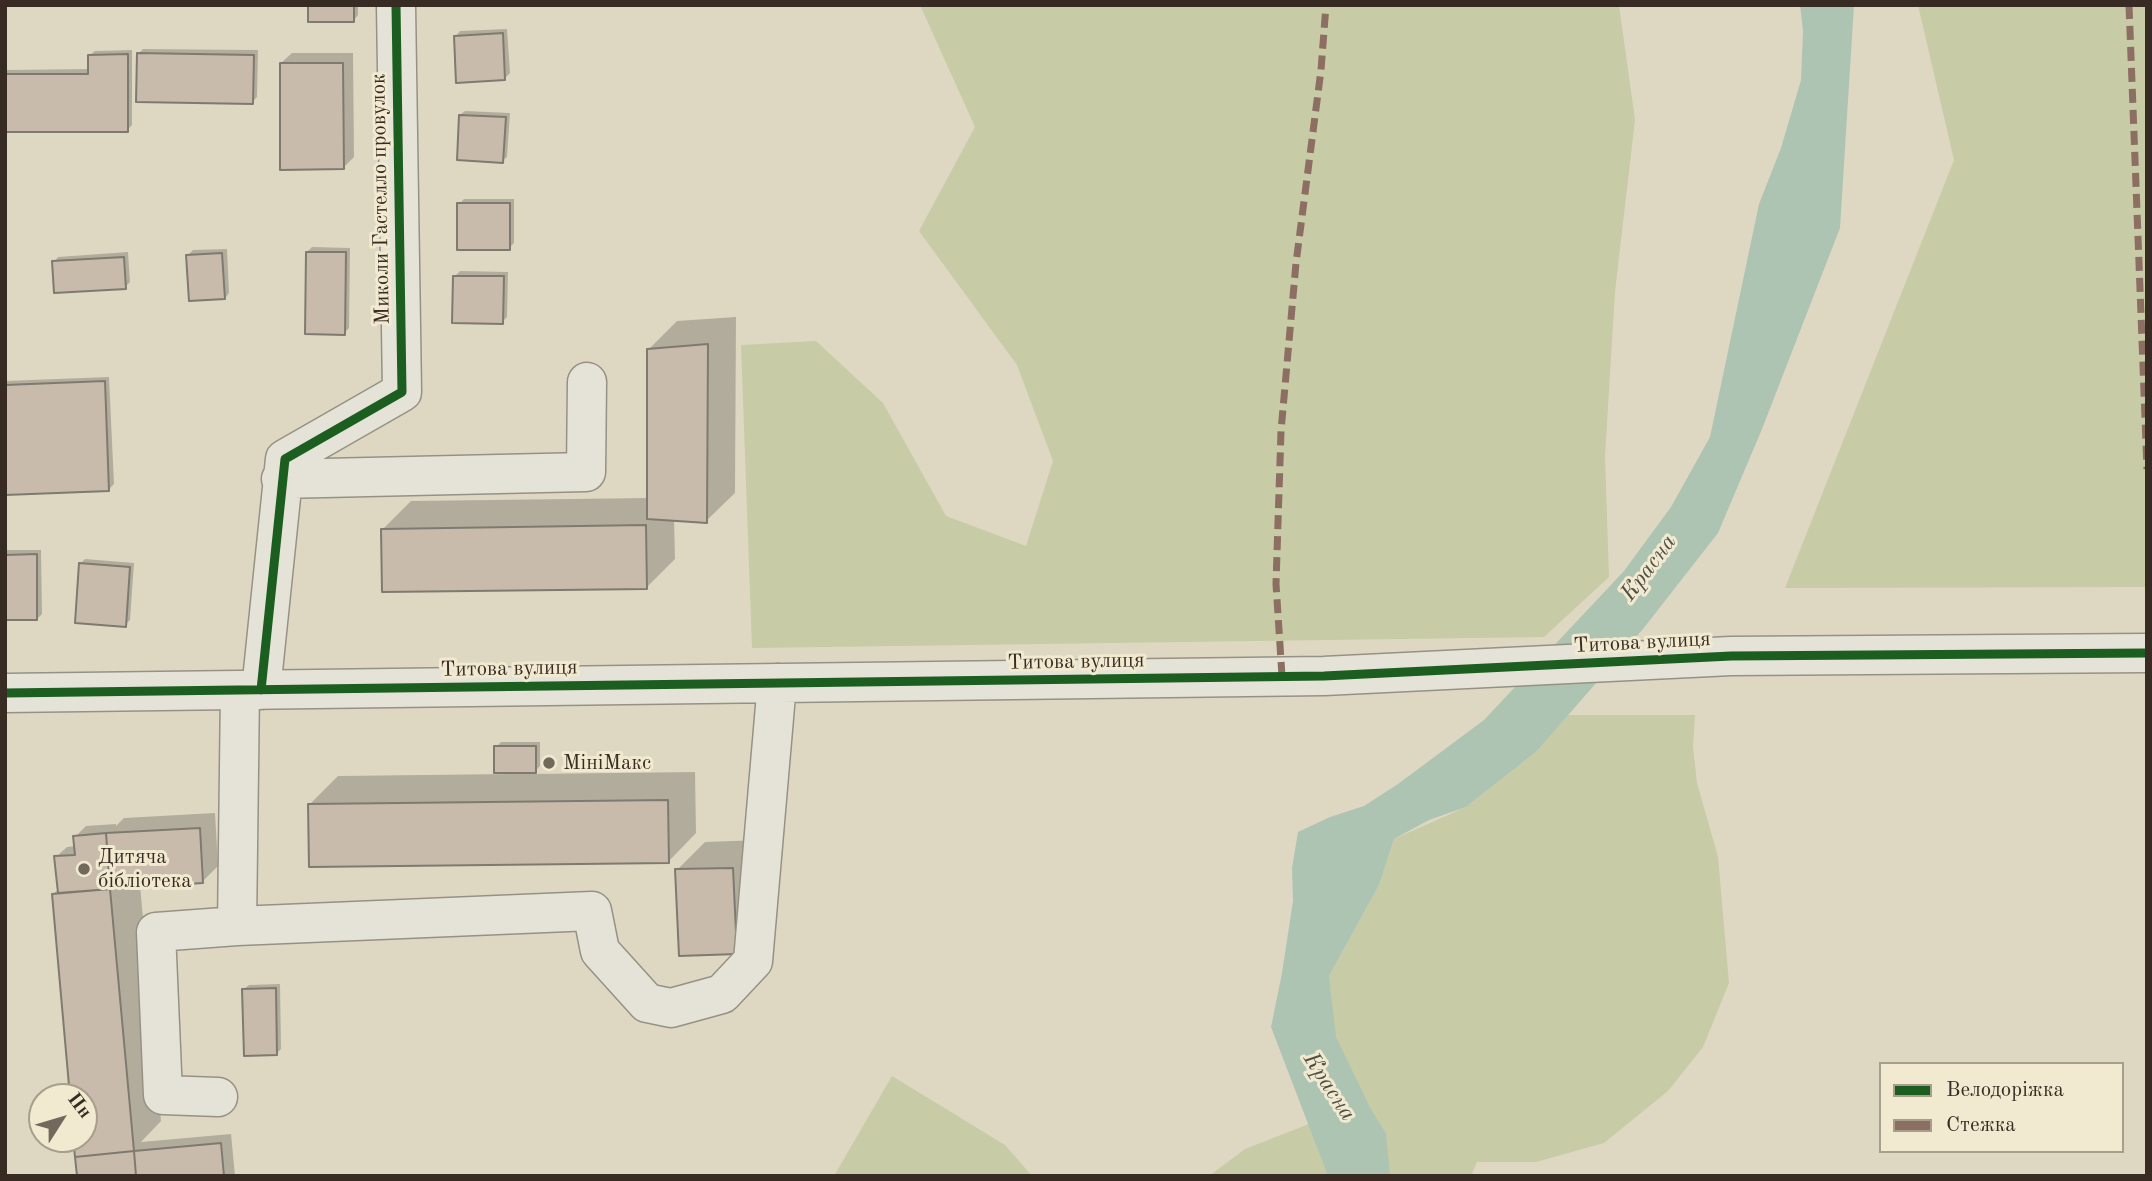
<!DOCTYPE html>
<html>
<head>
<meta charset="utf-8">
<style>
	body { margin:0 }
	#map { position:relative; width:2152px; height:1181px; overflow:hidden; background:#ded8c3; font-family:"Old Standard TT",serif }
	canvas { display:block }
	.frame { position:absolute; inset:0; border:7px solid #382b24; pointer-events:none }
	.legend { position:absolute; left:1879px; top:1062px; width:245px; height:91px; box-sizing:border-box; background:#f1ead0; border:2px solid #a79e8b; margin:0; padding:9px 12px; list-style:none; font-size:21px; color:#382b24 }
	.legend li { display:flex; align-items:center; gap:14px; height:35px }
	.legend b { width:35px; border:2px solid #a79e8b }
	.north { position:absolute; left:28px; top:1083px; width:70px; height:70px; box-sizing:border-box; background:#f1ead0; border:2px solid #a79e8b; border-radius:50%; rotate:53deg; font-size:19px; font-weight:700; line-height:28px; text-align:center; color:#382b24 }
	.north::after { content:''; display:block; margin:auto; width:24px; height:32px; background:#72685c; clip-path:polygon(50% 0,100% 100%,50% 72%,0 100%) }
</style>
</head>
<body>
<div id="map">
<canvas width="2152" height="1181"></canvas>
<div class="frame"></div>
<ul class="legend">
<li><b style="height:9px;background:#1b5e20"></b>Велодоріжка</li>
<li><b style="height:9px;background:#8d6e63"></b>Стежка</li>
</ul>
<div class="north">Пн</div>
</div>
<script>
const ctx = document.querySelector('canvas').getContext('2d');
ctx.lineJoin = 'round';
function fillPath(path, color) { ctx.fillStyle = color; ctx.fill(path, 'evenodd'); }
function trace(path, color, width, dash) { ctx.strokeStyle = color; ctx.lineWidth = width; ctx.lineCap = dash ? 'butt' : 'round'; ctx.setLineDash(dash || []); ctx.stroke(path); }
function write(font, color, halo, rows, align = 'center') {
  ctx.font = font + ' "Old Standard TT",serif'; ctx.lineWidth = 6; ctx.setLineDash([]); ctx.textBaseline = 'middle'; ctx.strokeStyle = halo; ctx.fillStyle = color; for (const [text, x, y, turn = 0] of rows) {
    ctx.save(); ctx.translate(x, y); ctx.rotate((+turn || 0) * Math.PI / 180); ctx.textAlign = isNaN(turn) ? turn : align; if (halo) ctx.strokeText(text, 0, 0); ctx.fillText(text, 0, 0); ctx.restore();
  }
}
const green = new Path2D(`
	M920 5H1619L1635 120 1615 292 1605 456 1609 577 1544 637 752 648 741 345 816 341 883 403 946 516 1026 546 1053 461 1017 365 919 231 975 127Z
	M1918 5H2147V587L1785 588 1954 160Z
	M1568 715H1695L1693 747 1697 783 1718 857 1729 983 1703 1047 1668 1091 1604 1143 1536 1162H1477L1471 1176H1387L1386 1133 1370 1107 1335 1037 1329 976 1379 885 1394 839 1466 807 1537 751Z
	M892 1076 1005 1145 1032 1176H834Z
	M1309 1124 1328 1176H1209L1245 1149Z`);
const water = new Path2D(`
	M1800 5H1854L1840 228 1762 429 1718 533 1643 629 1537 751 1466 807 1429 820 1394 839 1379 885 1329 976 1336 1037 1370 1107 1386 1133 1390 1176H1328L1271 1027 1282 973 1293 901 1292 868 1298 832 1330 817 1364 806 1398 784 1484 720 1624 571 1671 507 1710 437 1759 204 1781 148 1801 80 1803 31Z`);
const shadow = new Path2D(`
	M309 5H358V15L354 20Z
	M507 29 510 73 505 78 456 36 460 31Z
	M143 49 258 50 257 97 252 102 138 54Z
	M132 50V125L127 130H5V70L90 69V55L95 51Z
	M292 53H353L354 157 343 168 281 63Z
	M465 111 510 113 507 157 502 161 460 115Z
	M464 199H514V243L509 248 459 204Z
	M312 247 350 248 349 328 344 333 307 252Z
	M227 249 229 293 225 298 188 255 193 250Z
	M128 252 130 282 125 287 54 262 58 257Z
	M460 271 508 272 507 317 502 322 455 276Z
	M736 317 735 493 706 521 674 519 675 559 647 587 383 529 411 501 649 498V349L677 321Z
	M109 377 114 484 109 489 5 494V381Z
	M5 550H41L42 614 37 619H5Z
	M85 559 134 563 130 620 125 625 80 564Z
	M501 742H540V766L532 774 695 772 696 833 668 862 310 804 338 776 510 774V771L496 747Z
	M215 813 218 866 202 882 140 885 161 1121 141 1142 231 1134 235 1176H79L75 1139H84V1097H71L53 894 59 889 56 857 67 847 76 846 75 837 86 826 116 824V826L124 818Z
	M761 840 736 953 677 870 705 842Z
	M280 984 281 1049 276 1054 244 989 249 985Z`);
const building = new Path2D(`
	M308 5H354V22H308Z
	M503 33 505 80 456 83 454 36Z
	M137 53 254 55 253 104 136 102Z
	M128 54V132H5V74H88V55Z
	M280 63H343L344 169 280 170Z
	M459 115 506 117 503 163 457 160Z
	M457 203H510V250H457Z
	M306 252H346L345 335 305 334Z
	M222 253 225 299 189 301 186 255Z
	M124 257 126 289 54 293 52 261Z
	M453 276H504L503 324 452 323Z
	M708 344 707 523 647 519V349Z
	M105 381 109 491 5 495V385Z
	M646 525 647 589 382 592 381 529Z
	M37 554V620H5V555Z
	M79 563 130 567 126 627 75 623Z
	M494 746H536V773H494Z
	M668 800 669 863 309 867 308 804Z
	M200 828 203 883 110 889 106 833Z
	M106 833 110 889 58 893 54 856 75 855 73 836Z
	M733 868 737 954 679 956 675 869Z
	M110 889 134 1151 75 1157 73 1139H84V1097H70L52 894Z
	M276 988 277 1055 244 1056 242 989Z
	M221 1143 224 1176H136L134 1151Z
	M134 1151 136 1176H77L75 1157Z`);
const minor = new Path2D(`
	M281 479 586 472 587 382
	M261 690 285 459 402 392 396 5
	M5 693 1324 676 1731 656 2147 653
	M237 926 240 690
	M218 1097 163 1095 156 932 237 926 592 911 600 951 647 1003 671 1008 722 994 753 961 777 683`);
const quiet = new Path2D(`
	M2129 5 2147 469
	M1282 676 1276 584 1281 431 1296 263 1321 70 1326 5`);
const cycleway = new Path2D(`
	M261 690 285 459 402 392 396 5
	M5 693 1324 676 1731 656 2147 653`);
const markers = [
	[549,763,7,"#72685c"],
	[84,869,7,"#72685c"]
];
const streetNames = [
	["Миколи Гастелло провулок",381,199,-91],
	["Титова вулиця",1642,643,-3],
	["Титова вулиця",1076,662,-1],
	["Титова вулиця",509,669,-1]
];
const poiNames = [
	["МініМакс",563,763],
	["Дитяча",98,857],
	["бібліотека",98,881]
];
const waterNames = [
	["Красна",1649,568,-53],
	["Красна",1329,1087,57]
];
fillPath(green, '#c7cba6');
fillPath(water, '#adc4b3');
fillPath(shadow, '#0003');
fillPath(building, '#c8bbab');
trace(building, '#7f7a6f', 2);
trace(minor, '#969185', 41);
trace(minor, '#e5e2d7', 38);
trace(quiet, '#8d6e63', 7, [14, 7]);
trace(cycleway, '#1b5e20', 9);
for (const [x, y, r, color] of markers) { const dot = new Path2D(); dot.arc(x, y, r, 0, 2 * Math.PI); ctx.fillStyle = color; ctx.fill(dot); trace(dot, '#f1ead0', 2.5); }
write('21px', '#382b24', '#f1ead0', streetNames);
write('21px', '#382b24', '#f1ead0', poiNames, 'left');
write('italic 23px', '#504f46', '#f1ead0', waterNames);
</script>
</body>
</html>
